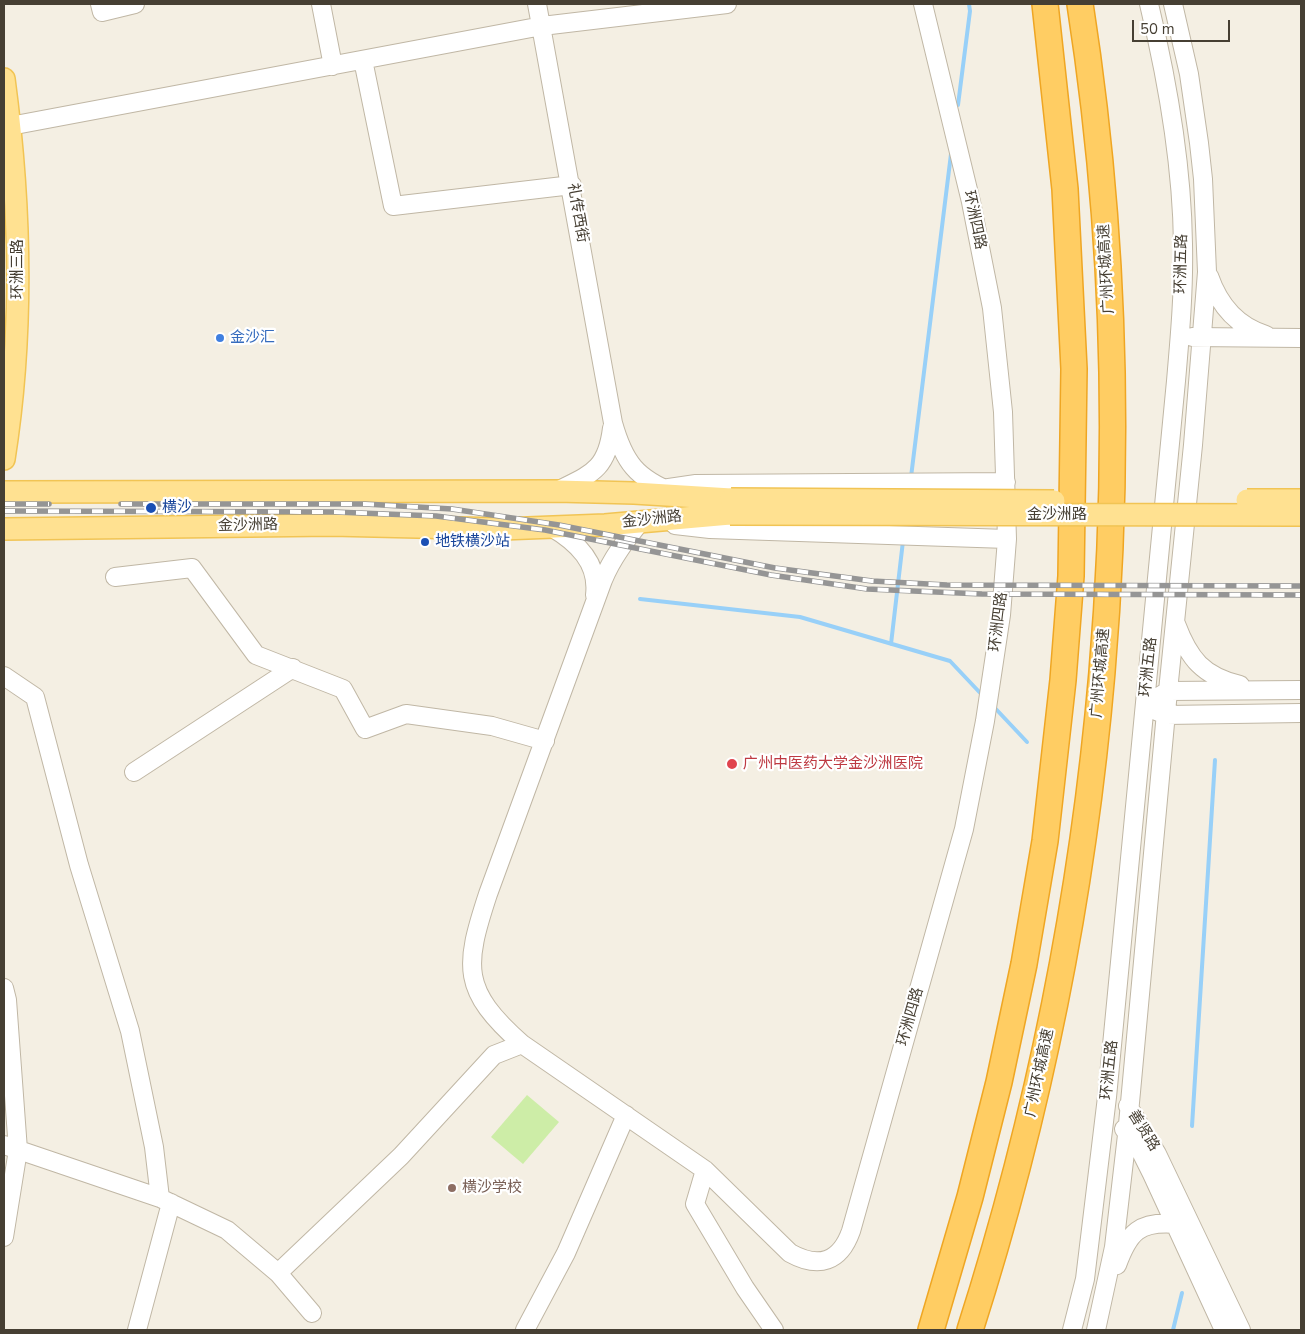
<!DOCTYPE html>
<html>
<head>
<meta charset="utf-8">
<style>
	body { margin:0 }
	#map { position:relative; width:1305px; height:1334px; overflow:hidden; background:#f4efe3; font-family:"Nunito Sans",sans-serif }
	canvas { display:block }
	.frame { position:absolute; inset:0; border:5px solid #463f33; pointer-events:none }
	.scale { position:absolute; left:1132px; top:20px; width:98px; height:22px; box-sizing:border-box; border:2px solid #463f33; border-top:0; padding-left:6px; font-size:15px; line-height:18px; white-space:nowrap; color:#463f33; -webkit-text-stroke:4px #fff; paint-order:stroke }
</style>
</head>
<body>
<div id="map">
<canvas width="1305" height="1334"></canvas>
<div class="frame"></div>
<div class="scale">50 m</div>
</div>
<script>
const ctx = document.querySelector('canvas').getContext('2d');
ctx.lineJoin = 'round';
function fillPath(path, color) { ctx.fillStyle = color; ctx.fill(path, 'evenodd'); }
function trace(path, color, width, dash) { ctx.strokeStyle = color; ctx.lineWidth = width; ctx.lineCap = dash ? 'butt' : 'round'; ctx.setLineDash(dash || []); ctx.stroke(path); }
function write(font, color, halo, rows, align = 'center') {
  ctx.font = font + ' "Nunito Sans","Noto Sans SC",sans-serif'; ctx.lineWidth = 4.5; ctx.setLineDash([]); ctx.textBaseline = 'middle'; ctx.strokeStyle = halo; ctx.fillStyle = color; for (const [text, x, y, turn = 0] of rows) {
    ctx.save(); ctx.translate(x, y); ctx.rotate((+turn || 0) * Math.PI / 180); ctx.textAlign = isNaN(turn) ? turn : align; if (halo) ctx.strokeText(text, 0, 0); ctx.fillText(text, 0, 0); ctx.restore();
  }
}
const green = new Path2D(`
	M527 1095 559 1122 523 1164 491 1137Z`);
const stream = new Path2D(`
	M958 105 970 11 969 4
	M911 477 951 154
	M640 599 800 617 950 661 984 697
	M891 644 903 541
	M994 707 1027 742
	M1192 1126 1215 760
	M1173 1330 1182 1293`);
const minor = new Path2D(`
	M100 4 102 12 135 4
	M321 4 333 66
	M537 4 613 423C624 462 636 478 674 493
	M363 60 393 206 572 185
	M10 126 542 26 727 4
	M1209 276C1219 305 1236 326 1266 335
	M1192 337 1301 338
	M662 489 696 484 1006 482
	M557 491C591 474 607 470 612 428
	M649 522 641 521C626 540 612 558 603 580L488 894C464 967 461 990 522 1044L705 1170 790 1253C819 1269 840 1262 851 1231L964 829 985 721 1001 615 1007 539 1003 412 992 308 971 202 923 4
	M675 525 710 529 1007 539
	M551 527C577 542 599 563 595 595
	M115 577 192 568 256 655 343 689 365 729 406 714 492 726 545 741
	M1176 624C1189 659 1203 676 1240 685
	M4 676 35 697 79 865 130 1031 154 1147 160 1198
	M1158 697 1168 691 1301 690
	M1156 711 1166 715 1301 713
	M134 772 293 668
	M4 988 7 1000 18 1150 4 1237
	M1128 1106 1157 1154 1241 1330
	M1124 1129 1140 1150 1152 1174 1224 1330
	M4 1145 160 1198 227 1230 278 1273 312 1313
	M705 1170 695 1204 745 1288 774 1330
	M1117 1265C1129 1232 1139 1221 1176 1224
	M278 1273 401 1156 494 1055 522 1044
	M137 1330 171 1203
	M525 1330 566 1253 626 1115
	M1072 1330 1085 1279 1107 1097 1176 381C1180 335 1184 290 1183 244 1182 162 1168 83 1149 4
	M1096 1330 1114 1247 1127 1135 1168 691 1193 445 1207 272 1203 179 1199 143 1189 74 1173 4`);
const major = new Path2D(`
	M4 79C21 206 24 333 4 459
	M4 492 557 491 634 493 731 499
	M4 529 332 525 502 529 605 525 730 514`);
const highway = new Path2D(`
	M931 1330 970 1197 999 1082 1024 964 1045 841 1063 680 1071 576 1074 369 1065 189 1045 4
	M970 1330C1106 905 1149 446 1080 4`);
const rail = new Path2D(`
	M4 504H49
	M121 504H365L452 509 559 525 775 568 872 581 947 585 1301 586
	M4 511 335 512 436 516 545 530 771 575 867 589 982 594 1301 595`);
const majorBridge = new Path2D(`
	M731 499 1054 501
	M1247 500H1301
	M730 514 1301 515`);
const markers = [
	[220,338,5,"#3f7fe0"],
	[151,508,6,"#1a4fb4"],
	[425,542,5,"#1a4fb4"],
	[732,764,6,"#e0444e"],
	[452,1188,5,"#8d6e63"]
];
const streetNames = [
	["礼传西街",577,213,80],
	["环洲四路",974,220,78],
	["环洲五路",1182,264,-89],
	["环洲三路",18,269,-90],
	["广州环城高速",1107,269,-93],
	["金沙洲路",1057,515],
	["金沙洲路",652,520,-6],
	["金沙洲路",248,526,-1],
	["环洲四路",999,622,-83],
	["环洲五路",1149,667,-84],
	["广州环城高速",1101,673,-85],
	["环洲四路",911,1017,-74],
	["环洲五路",1110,1070,-84],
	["广州环城高速",1040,1073,-78],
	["善贤路",1143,1131,58]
];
const shopNames = [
	["金沙汇",230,338]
];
const transitNames = [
	["横沙",162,508],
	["地铁横沙站",435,542]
];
const healthNames = [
	["广州中医药大学金沙洲医院",743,764]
];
const educationNames = [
	["横沙学校",462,1188]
];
fillPath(green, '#cdeda7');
trace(stream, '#98d0f8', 4);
trace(minor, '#c0b7a5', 20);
trace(major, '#f1c454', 24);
trace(highway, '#efa623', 28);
trace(minor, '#fff', 18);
trace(major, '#ffe191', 21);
trace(highway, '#ffcd63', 25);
trace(rail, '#959595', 5.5);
trace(rail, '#fff', 4, [11]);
trace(majorBridge, '#f1c454', 24, []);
trace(majorBridge, '#ffe191', 21);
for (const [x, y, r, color] of markers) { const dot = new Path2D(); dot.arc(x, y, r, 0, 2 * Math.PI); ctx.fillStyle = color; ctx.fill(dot); trace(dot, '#fff', 2); }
write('15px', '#463f33', '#fff', streetNames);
write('15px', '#366cbe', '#fff', shopNames, 'left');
write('15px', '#164399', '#fff', transitNames, 'left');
write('15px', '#be3a42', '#fff', healthNames, 'left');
write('15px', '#785e54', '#fff', educationNames, 'left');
</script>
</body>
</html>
